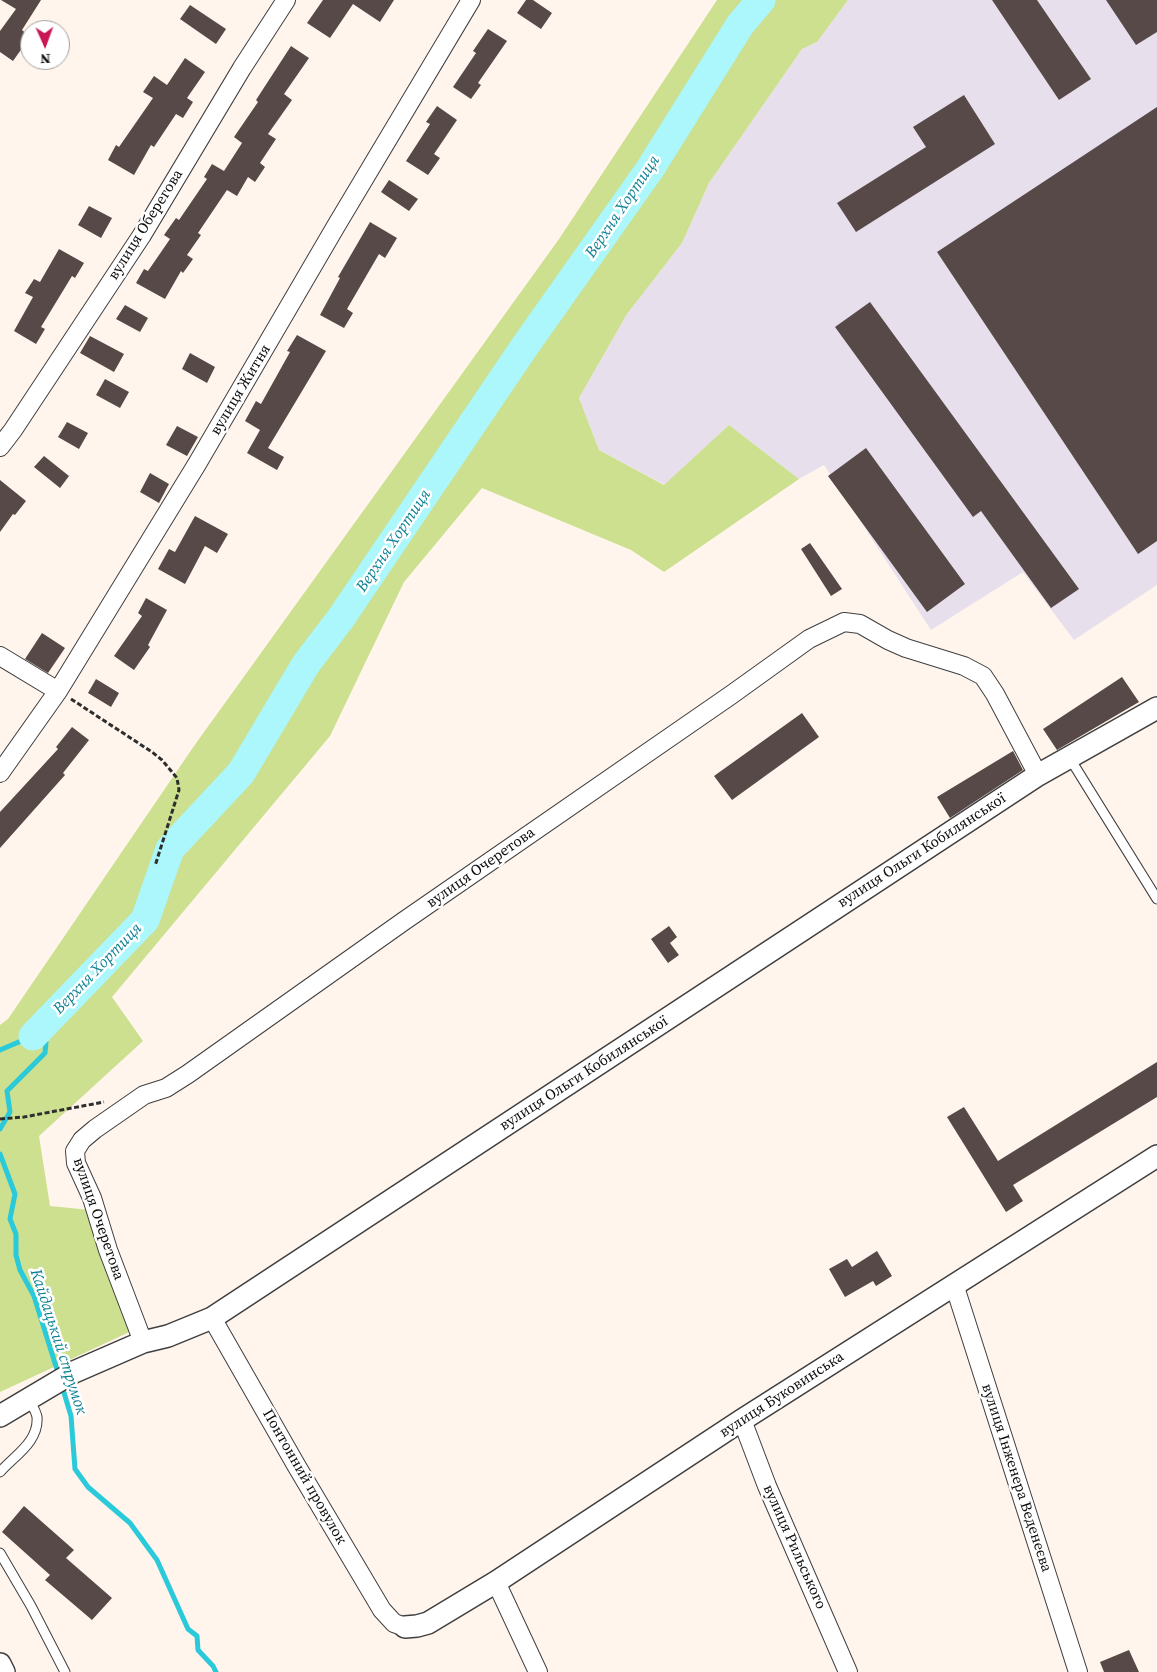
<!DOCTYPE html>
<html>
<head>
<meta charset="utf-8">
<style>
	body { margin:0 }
	#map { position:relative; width:1157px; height:1672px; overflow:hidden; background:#fff5ec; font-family:"Source Serif 4",serif }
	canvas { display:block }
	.north { position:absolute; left:20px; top:20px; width:50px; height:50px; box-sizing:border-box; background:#fff; border:1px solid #9e9e9e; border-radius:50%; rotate:178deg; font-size:14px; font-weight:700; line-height:20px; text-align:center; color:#0c0c0c }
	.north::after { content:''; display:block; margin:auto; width:18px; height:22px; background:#ca1756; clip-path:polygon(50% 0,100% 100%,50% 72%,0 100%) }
</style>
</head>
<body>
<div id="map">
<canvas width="1157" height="1672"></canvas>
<div class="north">N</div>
</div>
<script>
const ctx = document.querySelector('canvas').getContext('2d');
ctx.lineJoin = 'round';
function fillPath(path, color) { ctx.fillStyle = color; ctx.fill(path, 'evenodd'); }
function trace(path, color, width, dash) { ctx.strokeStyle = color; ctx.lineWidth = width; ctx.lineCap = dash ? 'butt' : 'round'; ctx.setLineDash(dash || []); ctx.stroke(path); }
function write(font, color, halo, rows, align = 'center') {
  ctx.font = font + ' "Source Serif 4",serif'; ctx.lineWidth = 5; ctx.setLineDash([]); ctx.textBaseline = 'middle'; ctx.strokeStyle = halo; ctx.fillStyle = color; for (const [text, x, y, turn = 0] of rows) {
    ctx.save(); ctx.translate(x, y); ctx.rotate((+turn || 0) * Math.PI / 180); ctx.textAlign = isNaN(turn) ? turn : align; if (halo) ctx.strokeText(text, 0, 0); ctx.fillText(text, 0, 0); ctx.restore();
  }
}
const industrial = new Path2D(`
	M848 0H1157V585L1074 640 1023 572 931 630 824 465 799 479 729 425 665 485 599 450 579 398 627 314 682 243 709 183 802 49 817 42Z`);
const forest = new Path2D(`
	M717 0H848L817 42 802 49 709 183 682 243 627 314 579 398 599 450 664 485 729 425 799 479 664 572 631 550 482 488 404 582 330 736 112 997 143 1041 39 1136 50 1206 90 1210 136 1329 0 1392V1025L8 1019 194 746 559 239Z`);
const stream = new Path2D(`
	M0 1050 33 1036
	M0 1129 10 1112 7 1091 45 1053 46 1042 41 1028
	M0 1154 15 1194 10 1219 16 1234V1255L20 1270 34 1296 59 1376
	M62 1386 71 1416 75 1469 88 1487 130 1523 157 1560 188 1629 197 1636 198 1650 213 1666 216 1672`);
const river = new Path2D(`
	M33 1036 145 920 170 849 241 773 306 664 341 618 525 346 650 169 740 25 761 0`);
const building = new Path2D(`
	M1 0H41L22 30 30 37 13 61 0 52V31L16 9Z
	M323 0H394L380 22 353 4 330 38 307 23Z
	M526 0H533L552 13 541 29 517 13Z
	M992 0H1037L1091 79 1059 100Z
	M1106 0H1157V32L1136 45Z
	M190 5 226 29 216 44 180 19Z
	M488 29 507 41 478 83 481 85 471 99 453 87 476 53 473 51Z
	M291 46 309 58 284 94 292 100 268 134 276 139 260 163 265 167 255 182 248 177 237 196 227 190 198 233 201 235 187 255 193 259 183 273 181 271 165 299 136 283 144 269 148 271 170 239 164 235 176 218 179 220 207 179 204 177 212 164 224 171 242 143 234 137 258 102 256 100Z
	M185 58 205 72 187 98 193 102 183 118 176 114 154 147 151 145 134 175 108 160 116 145 119 147 153 98 143 92 154 76 167 85Z
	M964 95 995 144 856 232 837 203 926 147 913 127Z
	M437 106 457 120 434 154 440 158 428 175 406 161 430 124 426 122Z
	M1157 107V541L1138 554 937 252Z
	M389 180 418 199 409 211 381 192Z
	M89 206 112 218 101 238 78 225Z
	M370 222 397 238 385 258 379 254 347 309 353 313 344 328 320 315 340 278 338 277Z
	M59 249 84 263 75 278 72 276 41 327 45 329 36 344 14 331 33 297 25 293 34 279 40 282Z
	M870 302 1079 589 1051 608 981 511 973 517 835 327Z
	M125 305 148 318 140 332 116 319Z
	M297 335 326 351 268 448 284 457 277 470 247 453 260 430 245 421 256 401 261 404 290 352 287 351Z
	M90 336 124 354 114 372 80 353Z
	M190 353 215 367 207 383 182 369Z
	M105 379 129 392 120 408 96 395Z
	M67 422 88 433 79 449 58 437Z
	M177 426 198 437 187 456 166 445Z
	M866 448 965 584 927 612 828 476Z
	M44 456 69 476 60 488 34 467Z
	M150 473 169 484 159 503 140 492Z
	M0 480 26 501 15 515 13 514 0 532Z
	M195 516 228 534 217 553 205 546 185 584 158 569 169 549 175 552Z
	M810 543 842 589 831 596 801 549Z
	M146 598 167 610 148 645 150 647 134 670 114 656 142 616 138 613Z
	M42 633 65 648 48 673 25 659Z
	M1122 677 1139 702 1057 750 1043 729Z
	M96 679 119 693 111 707 88 693Z
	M802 713 819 737 732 800 714 776Z
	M72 727 89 740 63 773 65 775 0 848V812L58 749 56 747Z
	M1013 751 1023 770 950 818 937 797Z
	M669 926 677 937 670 943 679 955 668 963 651 939Z
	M1157 1062V1097L1013 1185 1023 1201 1006 1212 947 1117 964 1107 998 1161Z
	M877 1251 892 1276 876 1286 873 1281 845 1297 829 1269 847 1259 852 1267Z
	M24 1506 74 1550 66 1558 112 1598 92 1620 45 1580 50 1575 2 1532Z
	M1129 1650 1139 1672H1104L1100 1662Z`);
const path = new Path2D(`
	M71 699 152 752 162 760 177 778 179 790 155 866
	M0 1119 24 1117 104 1102`);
const service = new Path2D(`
	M1069 757 1157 899
	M0 1472C14 1456 39 1442 37 1417 36 1411 31 1404 29 1399
	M0 1553 31 1606 65 1672`);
const minor = new Path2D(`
	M0 447 13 430 142 235 242 68 286 0
	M0 656 58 691
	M0 773 58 691 197 464 336 226 471 0
	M954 1284 1078 1672
	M212 1318 296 1465 382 1610 394 1623 405 1627
	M143 1342 108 1250 92 1198 76 1163 75 1151 82 1140 95 1129 144 1095 166 1088 188 1074 404 921 731 695 809 639 844 622 860 624 888 640 906 648 964 666 983 676 995 694 1038 775
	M742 1420 767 1486 848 1672
	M496 1582 538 1672`);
const tertiary = new Path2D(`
	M0 1416 74 1372 143 1342 168 1336 212 1318 1038 775 1157 708
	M405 1627 417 1626 428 1623 496 1582 742 1420 1157 1156
	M0 1664 4 1672`);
const streetNames = [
	["вулиця Оберегова",146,225,-58],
	["вулиця Житня",241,390,-59],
	["вулиця Ольги Кобилянської",922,851,-33],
	["вулиця Очеретова",481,868,-35],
	["вулиця Ольги Кобилянської",584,1074,-33],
	["вулиця Очеретова",98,1219,71],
	["вулиця Буковинська",782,1395,-33],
	["Понтонний провулок",304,1477,60],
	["вулиця Інженера Веденеєва",1016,1478,72],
	["вулиця Рильського",794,1547,66]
];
const waterNames = [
	["Верхня Хортиця",623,207,-56],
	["Верхня Хортиця",394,541,-56],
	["Верхня Хортиця",98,969,-46],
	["Кайдацький струмок",58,1342,72]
];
fillPath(industrial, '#e7dfec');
fillPath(forest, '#cce08f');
trace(stream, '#2acada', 5);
trace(river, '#abf7fc', 29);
fillPath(building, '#564948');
trace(service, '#3f3f3f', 11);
trace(minor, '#3f3f3f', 20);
trace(tertiary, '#3f3f3f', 24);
trace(path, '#2e2e2e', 3, [5, 2.5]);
trace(service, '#fff', 9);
trace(minor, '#fff', 18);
trace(tertiary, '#fff', 21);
write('15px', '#0c0c0c', '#fff', streetNames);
write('italic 16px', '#0b8193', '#fff', waterNames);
</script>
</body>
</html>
